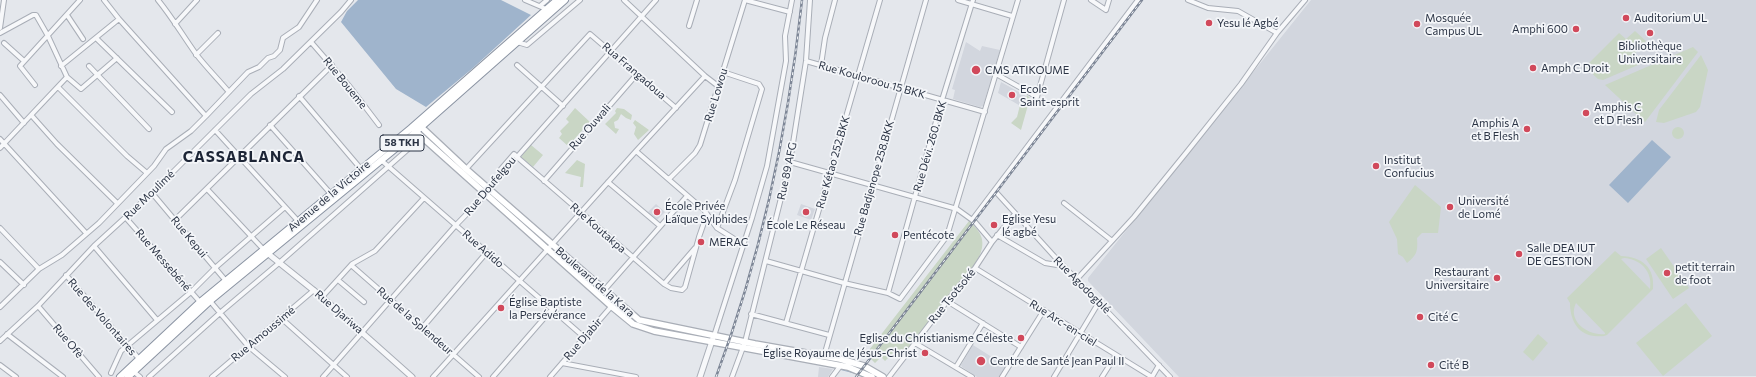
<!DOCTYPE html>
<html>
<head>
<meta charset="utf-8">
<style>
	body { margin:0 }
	canvas { display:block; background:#e4e7ec }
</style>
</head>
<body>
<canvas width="1756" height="377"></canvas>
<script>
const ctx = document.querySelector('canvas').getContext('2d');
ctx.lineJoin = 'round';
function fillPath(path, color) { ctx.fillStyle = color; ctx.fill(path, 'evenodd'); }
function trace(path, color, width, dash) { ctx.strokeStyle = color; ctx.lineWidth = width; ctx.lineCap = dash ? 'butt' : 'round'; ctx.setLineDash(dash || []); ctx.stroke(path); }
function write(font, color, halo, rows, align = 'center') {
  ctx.font = font + ' Commissioner,sans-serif'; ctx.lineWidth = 3.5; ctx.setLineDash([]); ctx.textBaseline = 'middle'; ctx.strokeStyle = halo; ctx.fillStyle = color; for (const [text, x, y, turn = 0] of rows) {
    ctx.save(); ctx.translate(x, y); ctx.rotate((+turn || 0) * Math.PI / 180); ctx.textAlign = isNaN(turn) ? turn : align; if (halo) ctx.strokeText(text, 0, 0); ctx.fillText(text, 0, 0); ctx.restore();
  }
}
const built = new Path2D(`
	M1311 0H1756V376L1179 377 1088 281V278Z
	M966 42 980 51 982 46 1000 50 983 106 980 107 953 99 955 90 952 89Z
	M1001 82 1026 96 1024 108 998 93Z
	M656 204 665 212 657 220 648 212Z
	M801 204 815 209 811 220 797 215Z
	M973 345 1006 366 1000 377H977L962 367 961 365Z
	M819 367 833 369 828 377H818Z`);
const green = new Path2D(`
	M1635 31 1646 41 1630 59 1638 65 1603 80 1598 79 1585 67 1619 33 1626 39Z
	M1693 47 1698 52 1645 122 1605 85Z
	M1701 55 1708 70 1700 107 1696 112 1664 123 1656 122 1659 110Z
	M1027 95 1030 98 1021 130 1011 123 1017 117 1020 105 1024 107Z
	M575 108 590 122 568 146 559 138 562 134 560 131 569 122 566 119Z
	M617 108 624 109 632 115 631 120 626 118 621 114 618 120 614 122 615 128 619 129 616 134 605 124 616 113 615 111Z
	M635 120 649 130 638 140 634 134 636 127 633 123Z
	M1672 133a6 6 0 1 1 12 0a6 6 0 1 1-12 0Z
	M531 145 543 155 533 167 521 157Z
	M577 160 585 164 583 187H580L581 177 565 173Z
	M1415 185 1441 207 1438 233H1422L1417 238C1418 251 1417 255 1407 263L1403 257 1398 254 1397 239 1389 222Z
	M969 221C985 235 986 245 976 263L904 355 897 349 885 361 881 357 875 363 866 354Z
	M1661 248 1689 288 1673 299 1646 259Z
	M1615 251 1621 256C1642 257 1655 267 1653 289L1607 335C1603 337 1599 336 1594 336 1577 334 1570 319 1570 303L1567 298ZM1624 258C1641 259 1653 272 1650 289L1621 259ZM1576 303 1605 333V334C1588 336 1567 321 1576 303Z
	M1686 303 1712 336 1663 376 1636 343Z
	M1538 334 1548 343 1533 361 1523 352Z`);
const water = new Path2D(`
	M358 0H501L531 15 473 68 426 107 396 89 341 22 347 11Z
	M1652 140 1671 157 1628 203 1609 185Z`);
const stream = new Path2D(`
	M820 364 836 368
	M839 369 854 373`);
const minor = new Path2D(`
	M104 0 119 19 206 116
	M158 0C172 17 183 36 196 54 206 67 218 79 229 92
	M525 0 546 9
	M624 0 705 76 718 86
	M745 0 790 12
	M958 0 1012 16
	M1091 0 1106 10 1109 0
	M1188 0 1208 8 1238 11 1277 33
	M540 6 547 0
	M67 15 83 39
	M175 24 197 0
	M689 26 697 0
	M0 28 4 0
	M0 33 33 15H36L48 36 67 77 0 148
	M96 38 172 112
	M311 42 350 87 379 125
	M517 42 527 45 580 0
	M4 43 24 61
	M196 55 218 33
	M806 61 985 112
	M517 65 563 106
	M821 65 825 38 835 0
	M61 66 119 19
	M89 66 149 129
	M996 74 1037 97 1064 0
	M67 77 81 89 117 58
	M35 85 20 66 80 0
	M58 87 127 156 147 173
	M0 95 24 123
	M299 96 361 169
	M32 116 57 144 117 203
	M270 125 331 194
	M215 130 298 221
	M0 139 86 233
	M636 151 704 210 717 228 744 245
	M517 157 664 284 671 288 682 290 685 287 699 237 707 214
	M381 160 584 337
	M790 162 957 209 975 222 992 242
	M466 169 590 34 676 108
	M669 179 695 153 700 145 745 0
	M544 181 637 74
	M608 182 660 226
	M207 189 264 250
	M995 191 1054 256 1170 377
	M152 193 226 281
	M1064 203 1111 240
	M126 218 200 302
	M175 220 332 65
	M972 220 1138 0
	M0 228 39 269
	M717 228 735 180 762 89 759 84 723 72
	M997 235 1045 263 1063 266
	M94 246 157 320
	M766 261 844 283 888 293 900 299 947 236 1018 0
	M0 262 24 285
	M351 265 479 377
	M975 268 1152 377
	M66 275 141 361
	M1077 279 1134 217 1186 153 1241 84 1277 33 1305 0
	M338 280 364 302
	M664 284 695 248
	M888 293 942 100 973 0
	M600 295 687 196
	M322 297 352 264 375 251 424 198
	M210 301 248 346 285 377
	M947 301 1021 347
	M38 306 99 377
	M0 307 39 269 62 255 99 223 154 166 166 149 191 131 206 116 248 72 259 67 268 58 274 56 280 50 283 38 299 27 317 0
	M751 314 829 335
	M281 318 347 377
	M786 323 880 0
	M423 327 487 252
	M7 334 63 377
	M714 336 752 218 767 166 786 61 785 36 792 0
	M0 341 38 306 94 246 152 193 251 94 283 69 341 12 351 0
	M915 343 972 377
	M824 356 926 0
	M562 363 636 377
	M0 365 16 377
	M956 367 983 323
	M133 371 140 377
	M111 373 121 351 127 346 191 292 215 268 285 207
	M149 377 221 312 279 263 415 143
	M212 377 314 290
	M323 377 456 225 490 190 502 172 501 169 514 154 517 157 656 0
	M433 377 636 151 705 76
	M493 377 552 309
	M550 377 616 301
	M732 377 745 342 790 162 806 61 810 0
	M832 377 841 365
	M889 377 955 291 975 268 992 242 1015 214
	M1002 377 1044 310
	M1054 377 1099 302
	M1102 377 1116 355
	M1152 377 1159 365`);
const tertiary = new Path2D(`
	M266 252 322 297 412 377
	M700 377 713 338`);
const secondary = new Path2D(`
	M418 124 466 169 639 320 755 344 840 359 864 366 883 377
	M413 129 611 306 633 324 654 331 848 367 872 377`);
const trunk = new Path2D(`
	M120 377 200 302 411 128 557 0
	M128 377 210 301 411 136 565 0`);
const rail = new Path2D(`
	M716 377C762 255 788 129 802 0
	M856 377 1142 0`);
const markers = [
	[1626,18,4,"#d1495b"],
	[1209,23,4,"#d1495b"],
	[1417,24,4,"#d1495b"],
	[1576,29,4,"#d1495b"],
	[1650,33,4,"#d1495b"],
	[1533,68,4,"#d1495b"],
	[976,70,5,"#d1495b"],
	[1012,95,4,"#d1495b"],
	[1586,113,4,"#d1495b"],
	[1527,129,4,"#d1495b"],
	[1376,166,4,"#d1495b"],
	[1450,207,4,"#d1495b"],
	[657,212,4,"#d1495b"],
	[806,212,4,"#d1495b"],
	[994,225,4,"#d1495b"],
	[895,235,4,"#d1495b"],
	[701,242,4,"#d1495b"],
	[1519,254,4,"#d1495b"],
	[1667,273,4,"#d1495b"],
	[1497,278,4,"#d1495b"],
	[501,308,4,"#d1495b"],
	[1420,317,4,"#d1495b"],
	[1021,338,4,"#d1495b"],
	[925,353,4,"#d1495b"],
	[981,361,5,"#d1495b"],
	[1431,365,4,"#d1495b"]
];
const shields = [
	[402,143,44]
];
const shieldNames = [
	["58 TKH",402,143]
];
const poiNames = [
	["Mosquée",1425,18],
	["Campus UL",1425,31],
	["Auditorium UL",1634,18],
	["Yesu lé Agbé",1217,23],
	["Amphi 600",1568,29,"right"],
	["Bibliothèque",1650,46,"center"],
	["Universitaire",1650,59,"center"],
	["Amph C Droit",1541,68],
	["CMS ATIKOUME",985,70],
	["Ecole",1020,89],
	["Saint-esprit",1020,102],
	["Amphis C",1594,107],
	["et D Flesh",1594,120],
	["Amphis A",1519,123,"right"],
	["et B Flesh",1519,136,"right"],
	["Institut",1384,160],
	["Confucius",1384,173],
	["Université",1458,201],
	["de Lomé",1458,214],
	["École Privée",665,206],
	["Laïque Sylphides",665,219],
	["Eglise Yesu",1002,219],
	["lé agbé",1002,232],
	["École Le Réseau",806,225,"center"],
	["Pentécote",903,235],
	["MERAC",709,242],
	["Salle DEA IUT",1527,248],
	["DE GESTION",1527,261],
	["petit terrain",1675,267],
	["de foot",1675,280],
	["Restaurant",1489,272,"right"],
	["Universitaire",1489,285,"right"],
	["Église Baptiste",509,302],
	["la Persévérance",509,315],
	["Cité C",1428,317],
	["Eglise du Christianisme Céleste",1013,338,"right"],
	["Église Royaume de Jésus-Christ",917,353,"right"],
	["Centre de Santé Jean Paul II",990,361],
	["Cité B",1439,365]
];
const streetNames = [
	["Rua Frangadoua",634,71,41],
	["Rue Kouloroou 15 BKK",872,80,16],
	["Rue Boueme",345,83,51],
	["Rue Lowou",716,95,-73],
	["Rue Ouwali",590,127,-49],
	["Rue Dévi. 260. BKK",930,146,-74],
	["Rue Kétao 252.BKK",833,162,-74],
	["Rue 89 AFG",787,171,-78],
	["Rue Badjenope 258.BKK",874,178,-74],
	["Rue Doufelgou",490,186,-50],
	["Rue Moulimé",149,195,-44],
	["Avenue de la Victoire",329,196,-40],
	["Rue Koutakpa",598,228,41],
	["Rue Kepui",189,237,50],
	["Rue Adido",483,249,41],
	["Rue Messebéné",163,260,49],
	["Boulevard de la Kara",595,282,41],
	["Rue Agodogblé",1082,285,45],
	["Rue Tsotsoké",952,296,-51],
	["Rue Djariwa",339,312,41],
	["Rue des Volontaires",102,317,49],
	["Rue de la Splendeur",415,321,41],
	["Rue Arc-en-ciel",1063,323,32],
	["Rue Amoussimé",263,334,-40],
	["Rue Djabir",583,339,-49],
	["Rue Ofè",68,341,50]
];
const districtNames = [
	["CASSABLANCA",244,157]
];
fillPath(built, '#d2d6de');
fillPath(green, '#c9d6c5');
fillPath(water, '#9fb4cc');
trace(stream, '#9fb4cc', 1);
trace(minor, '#a9aeb7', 6);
trace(tertiary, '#a9aeb7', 7);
trace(secondary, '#a9aeb7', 8);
trace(trunk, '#8b94a3', 8);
trace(minor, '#f7f8fa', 4);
trace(tertiary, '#f7f8fa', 5);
trace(secondary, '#fff', 5.5);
trace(trunk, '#fff', 6);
trace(rail, '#7d8696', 2.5);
trace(rail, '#f4f6f9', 1, [3]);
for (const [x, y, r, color] of markers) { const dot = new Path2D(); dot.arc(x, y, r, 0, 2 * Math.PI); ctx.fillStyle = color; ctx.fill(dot); trace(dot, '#f4f6f9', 1.5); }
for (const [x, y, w] of shields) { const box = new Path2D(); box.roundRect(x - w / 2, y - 8, w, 16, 3); ctx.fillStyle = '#f4f6f9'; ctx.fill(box); trace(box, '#2b3445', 1); }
write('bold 10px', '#2b3445', null, shieldNames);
write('11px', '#2b3445', '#f4f6f9', poiNames, 'left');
write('11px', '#2b3445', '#f4f6f9', streetNames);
ctx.letterSpacing = '1px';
write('bold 15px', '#1d2536', '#f4f6f9', districtNames);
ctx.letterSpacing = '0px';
</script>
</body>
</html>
